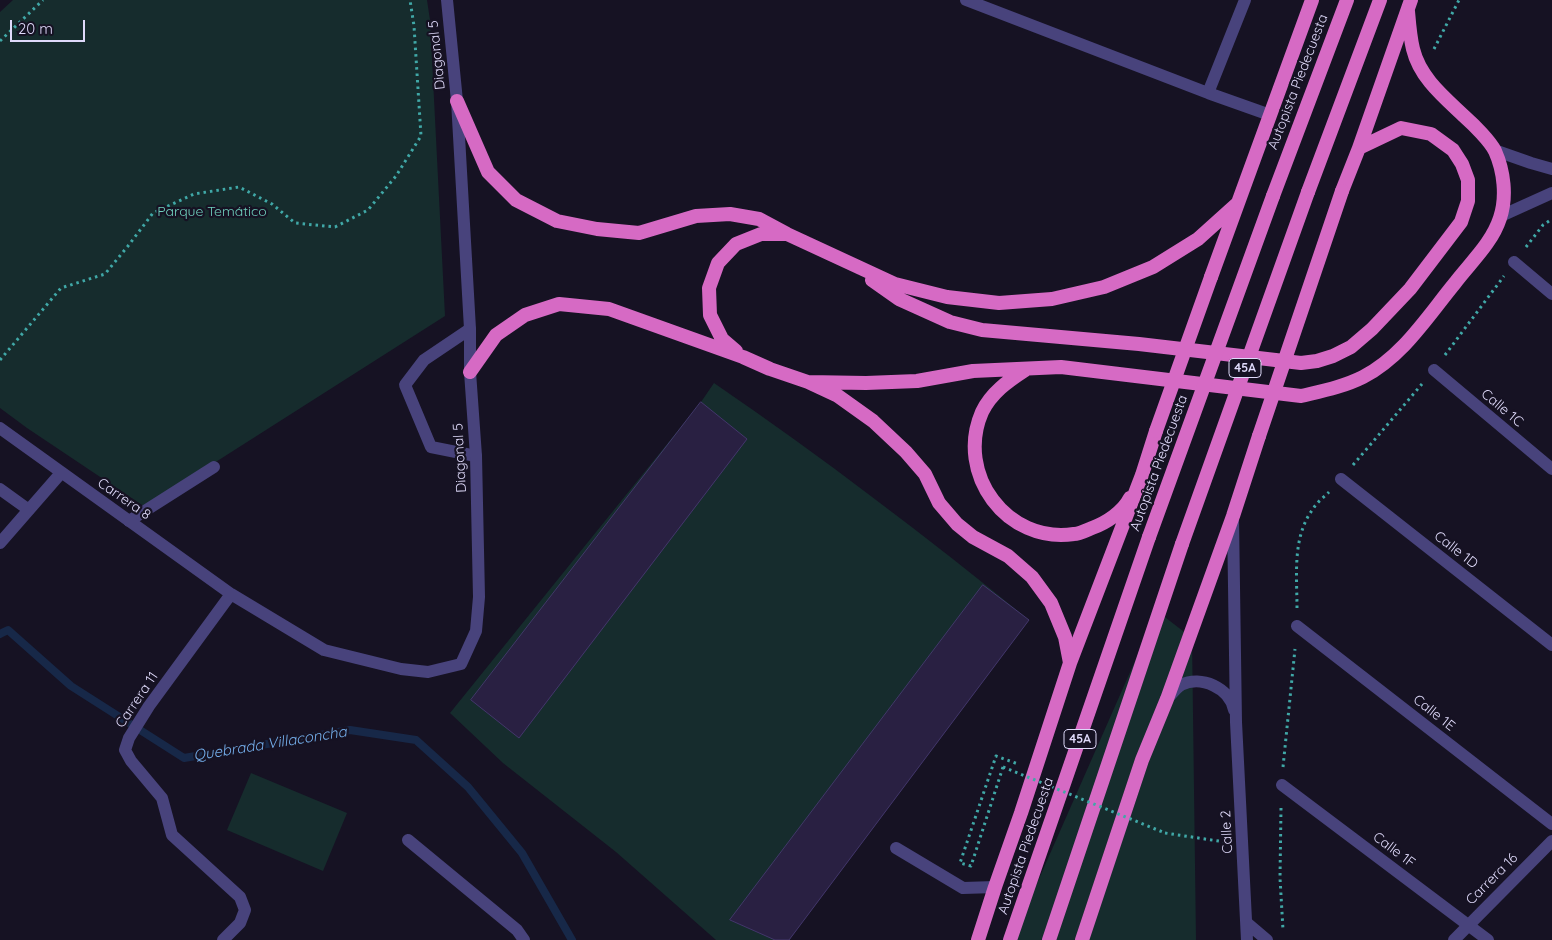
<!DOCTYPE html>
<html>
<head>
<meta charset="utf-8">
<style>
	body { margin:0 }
	#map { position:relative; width:1552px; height:940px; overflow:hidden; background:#161223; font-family:Quicksand,sans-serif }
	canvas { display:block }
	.scale { position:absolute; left:10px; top:20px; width:75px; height:22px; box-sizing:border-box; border:2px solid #dfdafa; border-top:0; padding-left:6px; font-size:15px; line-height:18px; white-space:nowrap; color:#dfdafa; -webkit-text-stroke:4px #161223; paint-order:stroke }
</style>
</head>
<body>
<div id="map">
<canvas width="1552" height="940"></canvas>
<div class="scale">20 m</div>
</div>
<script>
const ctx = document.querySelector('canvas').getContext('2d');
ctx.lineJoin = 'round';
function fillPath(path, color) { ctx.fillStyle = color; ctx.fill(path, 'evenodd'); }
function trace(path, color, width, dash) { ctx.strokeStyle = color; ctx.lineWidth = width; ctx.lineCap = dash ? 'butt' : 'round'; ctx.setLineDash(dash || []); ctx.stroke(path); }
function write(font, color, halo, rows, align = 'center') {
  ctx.font = font + ' Quicksand,sans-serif'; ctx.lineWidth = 4.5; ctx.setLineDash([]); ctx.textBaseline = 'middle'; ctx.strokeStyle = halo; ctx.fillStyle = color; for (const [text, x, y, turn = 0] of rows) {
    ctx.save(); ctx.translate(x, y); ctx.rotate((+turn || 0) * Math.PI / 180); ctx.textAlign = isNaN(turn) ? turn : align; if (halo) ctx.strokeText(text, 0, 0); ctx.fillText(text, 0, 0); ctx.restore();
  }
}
const green = new Path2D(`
	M13 0H427L430 20 445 316 145 507 27 428 0 408V12Z
	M714 383C822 457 927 537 1029 620L789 940H716L616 852 503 763 450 713 701 402Z
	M1157 611 1192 638 1196 940H1012Z
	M251 773 347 813 323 871 227 830Z`);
const stream = new Path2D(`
	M0 634 8 630 71 686 184 758 350 730 416 740 468 787 522 853 572 940`);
const building = new Path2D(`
	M701 402 747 439 519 738 471 700Z
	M983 585 1029 620 789 940H775L730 920Z`);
const path = new Path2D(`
	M0 41 43 0
	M1434 49 1459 0
	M1526 247 1543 225 1552 219
	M1445 355 1504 276
	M0 360 61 288 105 274 128 246 153 213 194 194 239 187 272 204 295 223 335 227 368 210 396 176 421 136 414 26 410 0
	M1353 465 1422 384
	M1297 608C1297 575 1292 537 1313 509 1317 502 1324 497 1329 492
	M1003 767 971 866 960 863 996 756 1018 764
	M1283 767 1295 649
	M1281 808 1280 878 1283 930
	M1165 833 1225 842`);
const service = new Path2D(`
	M470 329 424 360 405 385 431 447 476 456
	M129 521 214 467
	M896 848 963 888 995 887`);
const minor = new Path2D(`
	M966 0 1208 93 1270 115
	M1208 93 1245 0
	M1494 150 1531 163 1552 169
	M1501 216 1552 193
	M1514 262 1552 294
	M1434 370 1552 469
	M0 428 231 594 324 650 401 669 428 672 461 664 476 631 479 597 476 456 470 372V329L457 101 447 0
	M1341 479 1552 645
	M0 489 29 510
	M1233 518 1236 722 1247 940
	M0 543 61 473
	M1297 626 1552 824
	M1167 699C1171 695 1176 688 1181 685 1201 675 1230 688 1234 710
	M1282 785 1488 940
	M408 840 517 930 524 940
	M1247 923 1267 940
	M223 940 240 923 245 910 240 897 172 835 162 798 131 761 125 750 129 738 149 706 231 594
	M1454 940 1552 841`);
const trunk = new Path2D(`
	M457 101 488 172 516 200 557 221 597 229 639 233 696 216 730 214 759 219 787 234 895 284 947 297 999 303 1052 299 1104 287 1153 267 1198 239 1238 203
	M1342 191 1359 148 1411 0
	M1308 192 1380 0
	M1273 196 1347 0
	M1211 277 1312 0
	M872 280 899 299 950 322 982 330 1139 344 1301 363 1317 361 1333 356 1351 347 1372 329 1410 289 1461 222 1468 201V180L1462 164 1453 150 1431 134 1401 128 1359 148
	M736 351 722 339 710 315 709 288 718 263 736 244 761 234H785
	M1025 370C1008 381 991 393 982 412 955 474 1007 544 1074 534 1080 534 1087 530 1092 528 1106 523 1123 512 1130 498
	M470 372 496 335 525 315 559 304 609 309 743 357 770 369 808 382 838 396 873 421 906 452 925 474 939 503 957 524 973 537 1008 556 1032 577 1051 603 1065 637 1070 663
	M808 382 866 383 917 381 973 371 1061 367 1301 396C1322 391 1343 387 1363 377 1403 356 1427 317 1455 283 1471 262 1492 243 1500 218 1507 197 1504 171 1495 151 1490 141 1474 125 1465 117 1444 97 1420 78 1413 49 1410 37 1409 23 1408 11
	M978 940 995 887 1021 813 1070 663 1142 475 1156 431
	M1010 940 1149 537
	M1049 940 1182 544
	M1082 940 1142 760 1167 699 1233 516 1259 436`);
const pathBridge = new Path2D(`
	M1003 767 1165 833`);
const trunkBridge = new Path2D(`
	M1156 431 1211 277
	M1259 436 1342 191
	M1149 537 1273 196
	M1182 544 1308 192`);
const shields = [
	[1245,368,32],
	[1080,739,32]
];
const shieldNames = [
	["45A",1245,368],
	["45A",1080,739]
];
const streetNames = [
	["Diagonal 5",437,55,-96],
	["Autopista Piedecuesta",1298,82,-69],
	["Calle 1C",1502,408,40],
	["Diagonal 5",460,458,-93],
	["Autopista Piedecuesta",1159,463,-70],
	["Carrera 8",124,499,35],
	["Calle 1D",1456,550,38],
	["Carrera 11",137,700,-56],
	["Calle 1E",1434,713,38],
	["Calle 2",1227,832,-93],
	["Autopista Piedecuesta",1026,846,-71],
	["Calle 1F",1394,850,37],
	["Carrera 16",1492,879,-45]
];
const parkNames = [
	["Parque Temático",212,212]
];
const waterNames = [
	["Quebrada Villaconcha",270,744,-9]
];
fillPath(green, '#162c2d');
trace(stream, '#172848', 8);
fillPath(building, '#292042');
trace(building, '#43366b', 1);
trace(path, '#40a8a7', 3, [2.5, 4]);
trace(service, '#48437c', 12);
trace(minor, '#48437c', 12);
trace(trunk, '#d66ac4', 14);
trace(pathBridge, '#40a8a7', 3, [2.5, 4]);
trace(trunkBridge, '#d66ac4', 14);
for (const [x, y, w] of shields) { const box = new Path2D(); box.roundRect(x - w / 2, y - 9.5, w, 19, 4); ctx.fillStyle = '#161223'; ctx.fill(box); trace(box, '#dfdafa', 1); }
write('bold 12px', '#dfdafa', null, shieldNames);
write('14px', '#dfdafa', '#161223', streetNames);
write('14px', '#6fd0bd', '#161223', parkNames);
write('italic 15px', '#75afec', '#161223', waterNames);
</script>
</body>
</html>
